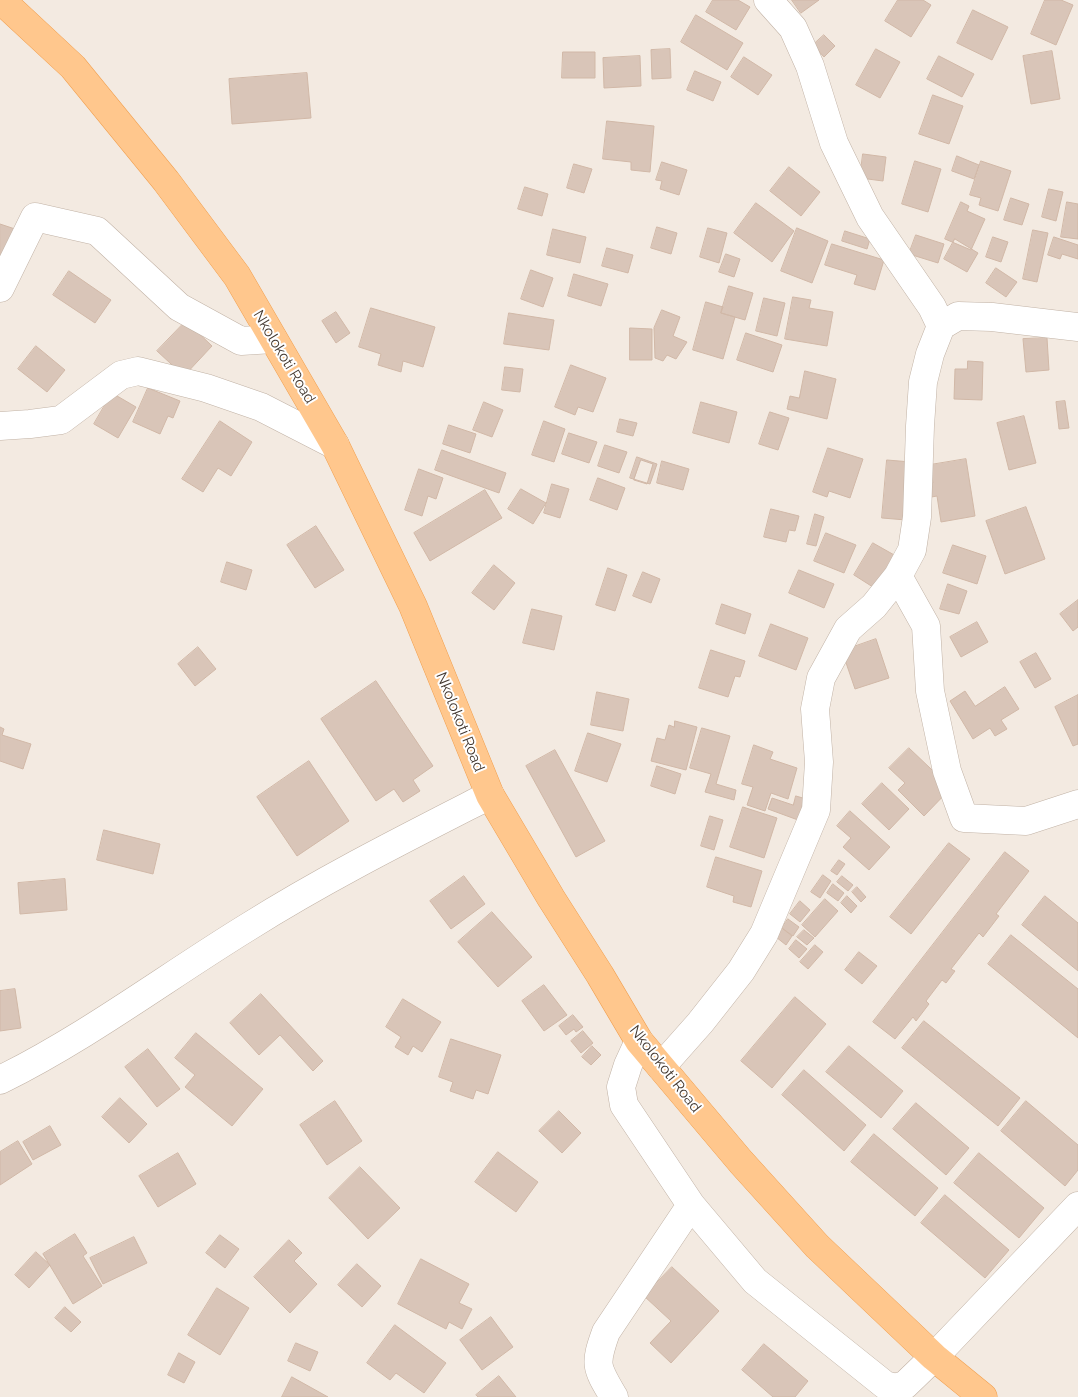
<!DOCTYPE html>
<html>
<head>
<meta charset="utf-8">
<style>
	body { margin:0 }
	canvas { display:block; background:#f3eae1 }
</style>
</head>
<body>
<canvas width="1078" height="1397"></canvas>
<script>
const ctx = document.querySelector('canvas').getContext('2d');
ctx.lineJoin = 'round';
function fillPath(path, color) { ctx.fillStyle = color; ctx.fill(path, 'evenodd'); }
function trace(path, color, width, dash) { ctx.strokeStyle = color; ctx.lineWidth = width; ctx.lineCap = dash ? 'butt' : 'round'; ctx.setLineDash(dash || []); ctx.stroke(path); }
function write(font, color, halo, rows, align = 'center') {
  ctx.font = font + ' Raleway,sans-serif'; ctx.lineWidth = 4; ctx.setLineDash([]); ctx.textBaseline = 'middle'; ctx.strokeStyle = halo; ctx.fillStyle = color; for (const [text, x, y, turn = 0] of rows) {
    ctx.save(); ctx.translate(x, y); ctx.rotate((+turn || 0) * Math.PI / 180); ctx.textAlign = isNaN(turn) ? turn : align; if (halo) ctx.strokeText(text, 0, 0); ctx.fillText(text, 0, 0); ctx.restore();
  }
}
const building = new Path2D(`
	M713 0H738L750 7 736 30 706 12Z
	M792 0H819L801 13Z
	M898 0H923L931 5 911 37 885 21Z
	M1045 0H1061L1073 5 1056 45 1031 34Z
	M973 10 1008 27 992 60 957 43Z
	M696 15 743 43 727 70 681 42Z
	M824 35 835 46 824 57 813 45Z
	M670 49 671 78 652 79 651 50Z
	M876 49 900 62 880 98 856 85Z
	M1052 51 1060 99 1031 104 1023 56Z
	M563 52H595V78H562Z
	M640 56 641 86 604 88 603 58Z
	M939 56 974 74 962 97 927 79Z
	M744 57 772 75 758 95 731 77Z
	M695 71 721 82 713 101 687 90Z
	M307 73 311 118 232 124 229 79Z
	M933 95 963 106 949 144 919 134Z
	M607 121 654 126 650 172 631 170V162L603 159Z
	M863 154 886 157 883 181 860 178Z
	M957 156 979 165 974 179 952 171Z
	M915 161 941 169 928 212 902 204Z
	M981 161 1011 171 998 211 979 205 981 198 970 195Z
	M662 162 687 170 679 195 660 189 662 181 656 180Z
	M574 164 592 169 584 193 567 188Z
	M789 167 820 192 801 216 770 191Z
	M525 187 548 194 542 216 518 209Z
	M1049 189 1063 192 1056 221 1042 217Z
	M1011 198 1029 204 1022 225 1004 220Z
	M961 202 969 206 967 211 985 219 971 250 945 239Z
	M1067 202 1078 204V239L1061 237Z
	M756 203 794 231 772 262 734 233Z
	M0 224 21 231 0 269Z
	M657 227 677 233 671 254 651 248Z
	M708 228 727 233 719 263 700 257Z
	M797 228 828 241 812 283 781 271Z
	M553 229 586 237 580 263 547 255Z
	M1033 230 1048 233 1037 282 1023 279Z
	M845 231 870 239 867 249 842 241Z
	M916 235 944 244 938 263 909 254Z
	M993 237 1008 242 1001 262 986 257Z
	M1054 237 1078 245V259L1062 254 1060 259 1048 255Z
	M955 239 978 253 967 272 944 259Z
	M832 244 884 260 875 290 854 284 857 275 825 265Z
	M607 248 633 255 628 273 602 266Z
	M726 254 740 259 734 277 719 272Z
	M996 268 1017 282 1006 297 986 283Z
	M531 270 553 278 543 307 521 299Z
	M69 271 111 300 95 323 53 295Z
	M574 274 608 284 601 306 568 296Z
	M729 286 753 293 745 320 721 313Z
	M793 297 811 300 809 308 833 312 827 346 785 339Z
	M764 298 785 303 777 336 756 331Z
	M706 302 723 307 721 313 735 317 723 359 693 350Z
	M371 308 435 327 423 367 403 361 401 372 378 365 381 354 359 347Z
	M662 310 680 317 673 336 687 342 676 359 667 355 663 361 655 358 654 328Z
	M336 312 350 333 336 343 322 321Z
	M509 313 554 320 549 350 504 344Z
	M186 321 212 346 184 376 157 351Z
	M630 328 652 329V360H630Z
	M746 333 782 345 773 372 737 360Z
	M1047 338 1049 370 1026 372 1023 339Z
	M36 346 65 370 47 392 18 369Z
	M968 361 983 362 982 400 954 399 955 369H967Z
	M571 365 606 378 593 412 578 407 575 415 555 407Z
	M505 367 523 369 520 392 502 390Z
	M805 371 836 379 827 419 787 409 790 396 799 398Z
	M148 388 180 401 173 418 168 416 160 434 133 422Z
	M112 393 136 407 118 438 94 424Z
	M1065 401 1069 428 1059 429 1056 402Z
	M484 402 503 410 492 437 473 430Z
	M701 402 737 412 729 443 693 433Z
	M770 412 789 418 778 450 759 444Z
	M1024 416 1036 463 1009 470 997 423Z
	M620 419 637 423 633 436 617 432Z
	M220 421 252 442 231 476 218 468 203 492 182 479Z
	M544 421 565 429 554 462 532 455Z
	M449 425 476 434 470 453 443 444Z
	M569 433 597 442 589 463 562 454Z
	M605 445 627 452 619 473 598 466Z
	M828 448 863 459 850 498 829 491 827 497 813 492Z
	M442 450 506 473 499 493 435 470Z
	M637 457 657 464 650 484 630 478Z
	M966 459 975 516 941 522 937 496 926 498 924 485 933 483 930 465Z
	M641 460 653 464 647 484 634 480Z
	M887 460 911 462 906 520 882 518Z
	M662 461 689 469 683 490 657 483Z
	M419 469 443 478 436 499 428 496 422 516 405 510Z
	M598 478 625 488 617 510 590 500Z
	M552 484 569 489 560 518 544 513Z
	M521 489 546 503 533 524 508 509Z
	M485 490 502 518 430 561 414 533Z
	M1026 507 1045 559 1005 574 986 521Z
	M771 509 799 516 795 531 789 530 786 542 764 537Z
	M815 514 824 517 816 546 807 544Z
	M316 526 344 570 315 588 287 545Z
	M826 533 856 545 844 573 814 561Z
	M873 543 896 556 876 589 854 575Z
	M953 545 986 556 977 584 943 573Z
	M227 562 252 570 246 590 221 582Z
	M494 565 515 583 494 610 472 593Z
	M608 568 627 575 615 611 596 605Z
	M799 570 834 584 824 608 789 593Z
	M643 572 660 579 651 603 633 596Z
	M948 584 967 591 959 614 940 609Z
	M1078 600V627L1073 631 1060 614Z
	M722 604 751 614 745 634 716 624Z
	M532 609 562 616 554 650 523 643Z
	M977 622 988 642 961 657 950 637Z
	M771 624 808 638 796 670 759 656Z
	M876 639 889 678 855 689 842 651Z
	M198 647 216 669 195 686 178 664Z
	M711 650 745 661 740 677 735 676 728 697 699 688Z
	M1036 653 1051 679 1035 688 1020 662Z
	M376 681 433 766 413 780 420 791 403 802 394 789 376 801 321 719Z
	M1005 687 1019 709 1001 720 1007 729 995 736 990 728 973 739 950 701 965 691 975 706Z
	M597 692 629 699 623 731 591 725Z
	M1078 695V744L1073 746 1055 707Z
	M675 721 697 727 686 770 651 761 657 738 665 740 669 725 674 727Z
	M0 727 4 729 2 735 31 744 23 769 0 761Z
	M702 728 730 736 716 784 736 790 734 800 705 792 711 774 690 768Z
	M588 733 621 744 607 782 575 771Z
	M754 745 773 752 770 759 797 768 788 799 771 793 765 811 747 805 753 787 742 784Z
	M909 748 951 788 924 816 898 790 905 783 889 768Z
	M555 750 605 841 576 857 526 766Z
	M309 761 349 821 297 856 257 797Z
	M657 766 681 774 675 794 651 786Z
	M882 783 909 809 889 830 862 804Z
	M796 796 806 799 798 820 768 809 772 798 793 805Z
	M743 807 777 818 764 858 730 847Z
	M850 811 890 847 869 870 843 847 851 838 837 826Z
	M710 816 723 820 714 850 701 846Z
	M104 830 160 844 153 874 97 860Z
	M949 843 970 859 911 934 890 917Z
	M1005 852 1029 871 996 914 999 916 983 937 979 933 951 969 955 971 946 983 942 980 926 1001 929 1004 916 1021 913 1017 895 1039 873 1022Z
	M716 857 762 871 751 907 733 902 734 896 707 887Z
	M839 860 845 864 837 875 831 871Z
	M823 875 831 881 820 898 811 892Z
	M464 876 485 904 451 929 430 901Z
	M842 876 853 885 848 891 837 882Z
	M65 879 67 910 20 914 18 883Z
	M833 884 844 893 838 901 827 893Z
	M857 887 866 897 861 902 852 892Z
	M847 896 857 906 851 913 841 903Z
	M1045 896 1078 923V971L1022 925Z
	M825 899 838 911 815 937 802 925Z
	M800 901 810 910 800 922 790 914Z
	M492 912 532 957 498 987 458 942Z
	M788 919 799 927 793 936 782 928Z
	M783 929 792 936 786 945 776 937Z
	M804 930 814 938 807 945 797 937Z
	M1011 935 1078 989V1038L988 964Z
	M796 940 807 949 799 958 789 949Z
	M815 945 823 952 808 969 800 962Z
	M859 952 877 966 862 984 845 970Z
	M544 985 567 1015 544 1031 522 1001Z
	M15 989 21 1028 0 1031V991Z
	M261 994 323 1061 313 1071 280 1035 259 1055 230 1023Z
	M795 997 826 1024 772 1088 741 1061Z
	M403 999 441 1022 422 1052 413 1046 408 1055 395 1047 401 1037 386 1027Z
	M573 1015 583 1027 576 1032 574 1029 566 1035 559 1026Z
	M924 1021 1020 1098 998 1126 902 1048Z
	M583 1031 593 1043 581 1053 571 1041Z
	M196 1033 263 1089 232 1126 185 1087 195 1075 175 1058Z
	M451 1039 501 1055 488 1094 476 1090 473 1099 450 1091 453 1082 439 1077Z
	M592 1046 601 1055 591 1065 582 1057Z
	M849 1046 903 1091 881 1118 826 1072Z
	M148 1049 180 1089 157 1107 125 1067Z
	M804 1070 866 1125 844 1151 782 1095Z
	M120 1098 147 1124 129 1143 102 1117Z
	M335 1101 362 1141 327 1165 300 1125Z
	M1026 1101 1078 1145V1170L1065 1186 1001 1131Z
	M916 1103 969 1148 946 1175 893 1129Z
	M559 1111 581 1133 562 1153 539 1131Z
	M50 1126 61 1145 33 1160 23 1142Z
	M874 1134 938 1188 915 1216 851 1162Z
	M18 1141 32 1164 0 1185V1152Z
	M498 1152 538 1182 516 1212 475 1182Z
	M178 1153 196 1184 158 1207 139 1176Z
	M979 1153 1044 1208 1019 1238 954 1183Z
	M360 1167 400 1208 368 1239 329 1198Z
	M945 1195 1009 1250 985 1278 921 1223Z
	M75 1234 87 1253 83 1256 102 1286 73 1304 43 1254Z
	M220 1235 239 1249 225 1268 206 1253Z
	M134 1237 147 1263 103 1284 90 1258Z
	M289 1240 302 1253 294 1261 317 1284 290 1313 254 1277Z
	M36 1252 50 1265 29 1288 15 1275Z
	M421 1259 469 1284 459 1303 472 1309 462 1329 449 1322 446 1329 398 1304Z
	M357 1264 381 1286 362 1307 338 1285Z
	M672 1267 719 1311 671 1363 650 1343 671 1321 644 1296Z
	M217 1288 249 1308 220 1355 188 1335Z
	M65 1307 81 1322 71 1332 55 1318Z
	M491 1317 513 1347 482 1370 460 1340Z
	M395 1325 446 1363 424 1393 396 1373 390 1380 367 1363Z
	M296 1343 318 1352 310 1371 288 1361Z
	M764 1344 808 1381 795 1397H773L742 1370Z
	M179 1353 195 1362 184 1383 168 1375Z
	M499 1376 516 1397H478L476 1395Z
	M292 1377 328 1397H282Z`);
const minor = new Path2D(`
	M768 0 793 28 810 66 834 143 870 217 932 307 941 326
	M0 288 35 217 97 231 179 307 241 341 273 339
	M0 426 30 424 61 420 121 375 138 371 206 388 261 407 335 445
	M898 576 926 626 930 691 947 771 964 818 1026 821 1078 804
	M639 1041 628 1065 621 1087 624 1105 691 1205 755 1281 885 1385 895 1388 905 1385 934 1357 1078 1206
	M661 1067 700 1023 741 971 764 934 816 810 819 762 815 709 821 678 848 629 874 606 898 576 912 550 917 517 920 426 923 382 930 354 941 326 958 316 992 317 1078 327
	M0 1080C87 1037 165 978 248 927 326 878 408 837 490 795
	M614 1397C596 1367 594 1365 606 1332L691 1205`);
const major = new Path2D(`
	M1 0 73 67 166 181 237 276 335 445 413 606 490 795 551 898 600 975 639 1041 741 1162 817 1246 934 1357 983 1397`);
const streetNames = [
	["Nkolokoti Road",284,357,59],
	["Nkolokoti Road",460,722,68],
	["Nkolokoti Road",665,1069,52]
];
fillPath(building, '#d9c5b8');
trace(building, '#d1b8a7', 1);
trace(minor, '#c1b2a5', 29);
trace(major, '#f1a050', 29);
trace(minor, '#fff', 28);
trace(major, '#ffc78d', 28);
write('15px', '#443931', '#fff', streetNames);
</script>
</body>
</html>
